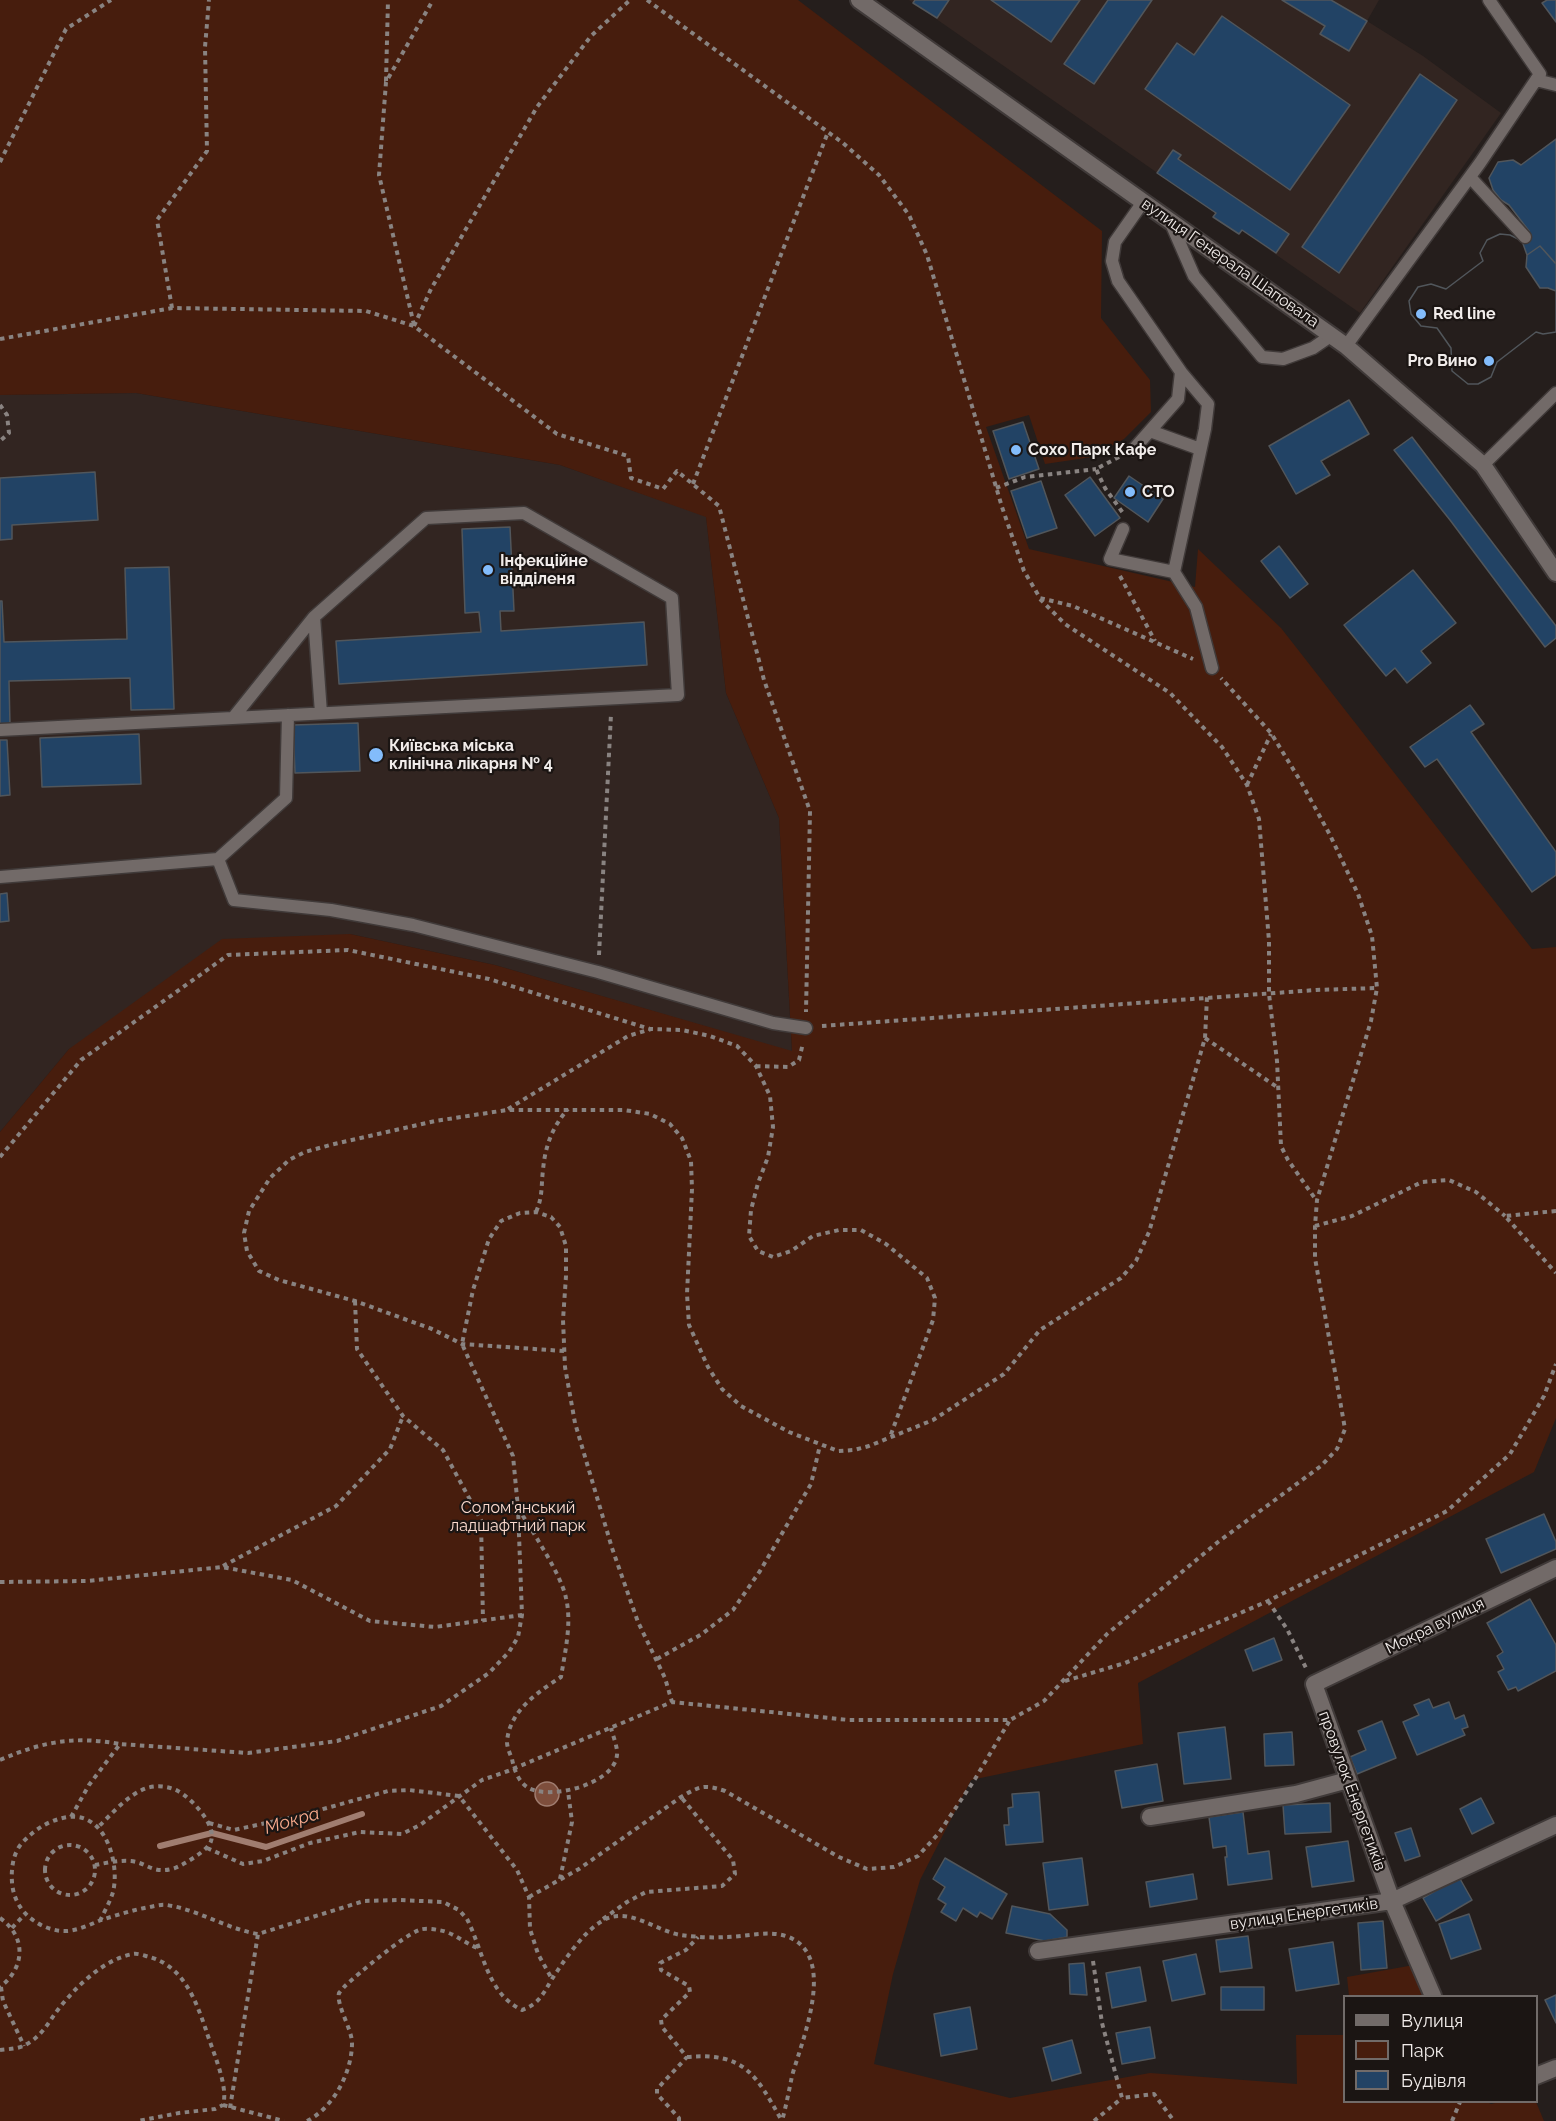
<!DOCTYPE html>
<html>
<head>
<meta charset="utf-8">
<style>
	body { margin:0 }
	#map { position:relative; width:1556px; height:2121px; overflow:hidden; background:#251e1c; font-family:Raleway,sans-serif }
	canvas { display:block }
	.legend { position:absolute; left:1343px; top:1995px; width:195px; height:108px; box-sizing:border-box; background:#1b1513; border:2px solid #716b69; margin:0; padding:8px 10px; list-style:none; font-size:18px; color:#f1ecea }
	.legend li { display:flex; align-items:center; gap:12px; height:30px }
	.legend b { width:30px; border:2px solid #716b69 }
</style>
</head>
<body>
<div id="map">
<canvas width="1556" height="2121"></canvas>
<ul class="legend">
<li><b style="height:8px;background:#726a68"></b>Вулиця</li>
<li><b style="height:16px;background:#471d0d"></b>Парк</li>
<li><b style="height:16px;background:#224365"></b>Будівля</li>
</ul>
</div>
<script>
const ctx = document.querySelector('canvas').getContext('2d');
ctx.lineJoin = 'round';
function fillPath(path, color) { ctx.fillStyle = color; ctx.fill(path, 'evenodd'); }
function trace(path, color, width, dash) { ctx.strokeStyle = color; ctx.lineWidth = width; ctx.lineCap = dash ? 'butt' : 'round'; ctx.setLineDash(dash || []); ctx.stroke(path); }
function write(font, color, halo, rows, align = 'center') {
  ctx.font = font + ' Raleway,sans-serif'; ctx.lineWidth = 4.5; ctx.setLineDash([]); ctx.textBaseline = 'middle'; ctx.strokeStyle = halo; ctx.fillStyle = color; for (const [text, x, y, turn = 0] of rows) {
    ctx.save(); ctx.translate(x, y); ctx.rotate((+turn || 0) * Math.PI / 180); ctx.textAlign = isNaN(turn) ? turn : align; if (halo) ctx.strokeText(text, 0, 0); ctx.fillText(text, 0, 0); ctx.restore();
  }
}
const built = new Path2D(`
	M909 0H1379L1367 21 1423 56 1501 113 1360 313 1242 231 1239 234 1213 217 1215 213Z
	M136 393 560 465 706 516 726 693 779 818 792 1052 495 965 350 934 69 1049 0 1132V395Z`);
const green = new Path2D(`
	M0 0H798L1102 231 1101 318 1150 380 1151 412 1124 439 1092 457 1045 464 1029 415 986 427 1029 549 1195 587 1198 549 1281 628 1532 949 1556 947V1418L1534 1472 1138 1683 1143 1744 971 1780 920 1880 893 1974 874 2064 1010 2098 1150 2073 1297 2084 1296 2035H1344V2102H1487L1491 2104 1499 2102H1536L1544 2121H0V1132L69 1049 222 939 350 934 495 965 792 1051 779 818 726 693 706 517 560 465 136 393 0 395Z
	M1414 1965 1427 1996H1349L1347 1977Z`);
const water = new Path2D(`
	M535 1794a12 12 0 1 1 24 0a12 12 0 1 1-24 0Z`);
const stream = new Path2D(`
	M160 1846 212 1833 266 1847 362 1814`);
const building = new Path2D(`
	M915 0H949L937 18 913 3Z
	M991 0H1080L1051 42Z
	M1108 0H1152L1094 84 1064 64Z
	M1282 0H1331L1367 21 1349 51 1320 34 1325 26Z
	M1547 0H1556V22L1542 3Z
	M1222 16 1350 105 1290 190 1145 89 1177 43 1194 55Z
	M1420 74 1457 100 1339 273 1302 247Z
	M1556 139V264L1540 246 1527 255 1526 267 1540 288H1548L1556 291V332L1543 334 1536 332 1497 362 1491 377 1478 384H1468L1452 371 1451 348 1437 328 1421 326 1411 314 1409 301 1418 287 1431 284 1446 289 1483 261 1480 253 1487 240 1500 234 1510 235 1522 241 1529 231 1509 205 1501 200 1493 190 1489 178 1498 162 1513 160 1521 165Z
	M1173 150 1181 155 1178 159 1289 234 1276 253 1242 230 1239 234 1213 217 1216 213 1157 173Z
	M1500 234 1510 235 1522 241 1527 255 1526 267 1540 288H1548L1556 291V332L1543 334 1536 332 1497 362 1491 377 1478 384H1468L1452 371 1451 348 1437 328 1421 326 1411 314 1409 301 1418 287 1431 284 1446 289 1483 261 1480 253 1487 240Z
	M1540 246 1556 264V291L1548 288H1540L1526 267 1527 255Z
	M1349 400 1369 434 1321 461 1330 475 1296 494 1269 446Z
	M1023 422 1039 469 1009 479 993 431Z
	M1412 437 1556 626V638L1545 647 1450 520 1394 450Z
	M95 472 98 520 12 525V539L0 540V478Z
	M1129 476 1163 499 1148 522 1114 498Z
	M1090 477 1120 518 1095 536 1065 495Z
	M1041 481 1057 528 1027 538 1011 491Z
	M510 527 514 611H500L501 631 644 622 647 665 339 684 336 641 481 632 479 612 465 613 462 529Z
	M1279 546 1308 584 1290 598 1261 561Z
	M169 567 174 709 131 710 130 678 9 681 10 725H0V601H2L4 642 127 639 125 568Z
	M1413 570 1456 623 1421 651 1431 663 1407 683 1395 668 1386 676 1344 625Z
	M1470 705 1484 724 1471 732 1556 852V875L1532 892 1437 759 1425 767 1410 747Z
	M358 723 360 771 295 773 293 725Z
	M139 734 141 784 42 787 40 738Z
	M0 740H7L10 795 0 796Z
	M7 893 9 921 0 922V894Z
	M1544 1514 1556 1542V1549L1501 1573 1486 1539Z
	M1530 1599 1556 1645V1671L1518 1691 1516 1687 1508 1690 1498 1672 1504 1669 1497 1656 1503 1652 1487 1623Z
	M1274 1638 1282 1660 1253 1671 1245 1650Z
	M1429 1699 1433 1708 1449 1702 1455 1719 1464 1715 1468 1727 1462 1729 1465 1735 1417 1755 1403 1722 1419 1715 1414 1705Z
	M1382 1721 1396 1758 1357 1774 1350 1757 1366 1750 1358 1731Z
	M1225 1727 1231 1779 1184 1784 1178 1733Z
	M1292 1732 1294 1765 1265 1766 1264 1734Z
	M1157 1764 1163 1801 1122 1808 1115 1771Z
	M1039 1792 1043 1842 1006 1845 1004 1825H1009L1008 1808 1013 1807 1012 1794Z
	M1481 1798 1494 1823 1472 1834 1460 1809Z
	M1330 1803 1331 1832 1285 1834 1283 1805Z
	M1243 1812 1248 1854 1269 1851 1272 1879 1228 1885 1225 1857H1227L1226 1846 1213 1848 1209 1817Z
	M1411 1828 1420 1856 1405 1861 1395 1833Z
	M1348 1841 1354 1881 1312 1887 1306 1847Z
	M945 1858 1007 1894 992 1919 980 1912 977 1917 963 1908 956 1921 941 1912 946 1904 938 1899 945 1887 933 1879Z
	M1082 1858 1088 1905 1049 1910 1043 1863Z
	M1193 1874 1197 1899 1150 1907 1146 1882Z
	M1459 1877 1472 1900 1436 1921 1423 1898Z
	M1012 1906 1050 1914 1067 1930V1937L1045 1941 1006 1933Z
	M1469 1914 1481 1949 1451 1959 1439 1924Z
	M1383 1921 1387 1968 1361 1970 1358 1923Z
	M1248 1936 1252 1968 1220 1972 1216 1940Z
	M1333 1942 1339 1984 1296 1991 1289 1949Z
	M1196 1954 1205 1994 1172 2001 1163 1961Z
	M1084 1963 1087 1995 1070 1994 1069 1964Z
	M1140 1967 1146 2001 1112 2008 1106 1973Z
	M1221 1987H1264V2010H1221Z
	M1556 1995V2023L1545 2000Z
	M970 2007 977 2049 941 2056 934 2014Z
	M1150 2027 1155 2058 1122 2064 1116 2033Z
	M1072 2040 1081 2073 1052 2081 1043 2048Z`);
const path = new Path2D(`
	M647 0 843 143 879 175 909 215 927 255 1002 507 1024 571 1040 598 1073 606 1193 659
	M386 81 388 0
	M0 162 66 29 111 0
	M172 308 157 220 207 151 205 47 209 0
	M414 325 379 175 386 82 433 0
	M414 326 431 289 537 107 591 36 630 0
	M0 339 172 308 366 311 414 326 557 434 628 456 631 478 663 489 677 471 719 506 764 680 810 811 806 1012
	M0 405 7 415 9 433 0 441
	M1119 457 1096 469 1105 488 1123 513
	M693 484 828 132
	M996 488 1025 477 1096 469
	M1120 576 1155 641
	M1040 599 1065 624 1170 693 1222 747 1247 785 1259 819 1269 941V994L1277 1061 1281 1146 1288 1160 1316 1200
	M1247 785 1271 734
	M599 955 611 714
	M822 1026 1316 990 1377 988
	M1205 1038 1277 1087
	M756 1066 788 1067 799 1060 803 1043
	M508 1109 628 1036 651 1029 682 1030 710 1036 737 1046 756 1066 770 1096 773 1127 768 1157 758 1183 751 1210 749 1236 758 1251 773 1257 791 1251 813 1236 839 1230H861L886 1244 927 1278 935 1298 933 1320 890 1437
	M0 1157 81 1060 228 955 348 950 489 979 650 1029
	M1556 1211 1505 1216 1556 1273
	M536 1212C543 1196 541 1186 543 1170 545 1147 552 1127 568 1109
	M1315 1226 1352 1216 1422 1182 1449 1180 1476 1192 1505 1216
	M355 1301 357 1349 403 1416 443 1450 481 1520 483 1621
	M564 1351 462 1344 432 1329 355 1301 279 1280 259 1271 247 1251 244 1233 249 1211 270 1178 289 1160 305 1152 330 1145 435 1121 507 1110H624L650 1114 670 1124 682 1138 691 1161 692 1189 687 1294 689 1325 708 1367 722 1389 741 1406 789 1432 838 1451 854 1450 869 1446 933 1420 1004 1374 1040 1330 1121 1278 1136 1261 1149 1232 1205 1038 1207 997
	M518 1508C532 1531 561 1574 566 1598 572 1623 565 1652 561 1677 538 1692 509 1711 507 1742 507 1747 510 1754 512 1759 514 1769 518 1781 527 1787 547 1801 614 1785 617 1755 618 1748 613 1736 611 1728
	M223 1566 336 1506 390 1449 403 1416
	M0 1582 87 1581 222 1567 292 1580 370 1621 435 1627 522 1615
	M1268 1601 1287 1629 1306 1668
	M657 1659 702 1634 733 1610 760 1571 811 1484 820 1445
	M1065 1681 1125 1663 1268 1601 1447 1511 1510 1454 1544 1396 1556 1364
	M0 1760C44 1741 74 1736 120 1744
	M71 1817 89 1785 120 1744 248 1753 337 1741 441 1706 489 1673 509 1652 518 1637 522 1615 518 1508 513 1456 462 1344 473 1290 489 1239 501 1221 520 1213 536 1212 551 1217 560 1227 566 1246V1276L563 1320 565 1367 575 1423 612 1548 638 1622 665 1678 672 1702
	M209 1823 234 1830 298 1816 388 1791 409 1790 459 1796 517 1870 529 1897 530 1929 538 1954 552 1979
	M45 1870a25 25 0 1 1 50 0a25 25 0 1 1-50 0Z
	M207 1848 243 1864 263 1861 310 1843 360 1832 402 1834 420 1825 482 1780 508 1771 672 1702 849 1720H1010L1044 1701 1107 1634 1218 1542 1321 1466 1337 1449 1345 1429 1315 1258V1226L1317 1200 1371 1021 1377 988 1372 936 1358 894 1330 835 1301 782 1271 733 1221 678
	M95 1865C106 1863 119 1860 131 1861 148 1863 153 1875 175 1868 183 1865 209 1850 211 1841 217 1825 191 1798 178 1791 168 1786 157 1785 147 1788 128 1794 111 1815 97 1828
	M560 1879 572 1822 568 1791
	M529 1897 579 1869 681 1797C700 1786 704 1784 725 1791L839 1857 867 1869 894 1867 918 1856 939 1833 975 1779 1010 1720
	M0 1918C27 1937 25 1968 0 1987
	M603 1919 627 1902 646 1892 722 1886 735 1874 733 1860 681 1797
	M100 1921C104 1912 110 1902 113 1892 120 1864 106 1812 68 1817 49 1820 35 1829 22 1843 13 1853 11 1869 12 1882 13 1897 20 1911 33 1920 41 1926 51 1930 62 1931 75 1932 89 1925 101 1920 117 1915 133 1910 149 1907 155 1906 162 1904 167 1905 199 1910 227 1929 258 1934L364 1901 399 1900 443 1902 459 1910 467 1919C483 1950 487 1994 522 2010 539 2004 543 1994 552 1979 563 1962 582 1934 599 1923 626 1903 654 1931 681 1935 695 1937 712 1938 726 1937 745 1937 768 1930 786 1936 839 1954 802 2040 792 2076 789 2091 786 2106 782 2121
	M12 1928 25 1914
	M1093 1961 1102 2023 1122 2098 1154 2094 1174 2121
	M1 1987 3 2001 24 2046
	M0 2050C8 2049 20 2049 27 2044 43 2035 49 2021 60 2007 77 1986 104 1959 133 1954 138 1953 145 1956 150 1957 184 1967 196 2001 206 2030 212 2050 229 2086 223 2105L215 2109 179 2113 138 2121
	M687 2057C745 2052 756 2075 782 2121
	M223 2105 284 2121
	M230 2108 258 1934
	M307 2121C333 2108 352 2073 352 2043 352 2029 336 2005 339 1993 340 1992 344 1987 345 1986 359 1973 403 1936 419 1930 424 1928 433 1929 438 1930 454 1932 465 1944 480 1949
	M679 2121V2118L657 2094V2089L687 2057 662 2027 661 2020 690 1992 689 1986 661 1970 660 1963 686 1950 698 1937
	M1094 2121 1122 2098
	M1452 2121 1460 2102`);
const service = new Path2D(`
	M1536 80 1556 85
	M1470 177 1525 237
	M1170 221 1194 276 1262 357 1283 359 1313 348 1332 335
	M1346 346 1480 163 1540 74 1489 0
	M1150 431 1200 449
	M1133 450 1178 399 1181 372 1118 281 1112 261 1115 242 1143 202
	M1483 465 1556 393
	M1123 529 1110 559 1174 572 1205 429 1208 404 1181 372
	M1174 572 1196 607 1212 668
	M233 718 314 617
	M0 730 678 695 672 598 524 513 426 518 314 617 321 713
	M218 859 234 900 331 910 413 925 598 972 773 1023 806 1028
	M0 877 218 859 286 798 288 715`);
const minor = new Path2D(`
	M1150 1817 1296 1794 1348 1780
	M1038 1951 1392 1901 1556 1825
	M1433 1996 1392 1901 1314 1684 1556 1568
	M1536 2076 1556 2068`);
const tertiary = new Path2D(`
	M859 0 1346 346 1483 465 1556 573`);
const markers = [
	[1421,314,6,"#83bcfb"],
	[1489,361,6,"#83bcfb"],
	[1016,450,6,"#83bcfb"],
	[1130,492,6,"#83bcfb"],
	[488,570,6,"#83bcfb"],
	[376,755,8,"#83bcfb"]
];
const streetNames = [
	["вулиця Генерала Шаповала",1230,263,35],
	["Мокра вулиця",1435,1626,-26],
	["провулок Енергетиків",1352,1791,70],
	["вулиця Енергетиків",1304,1914,-8]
];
const poiNames = [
	["Red line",1433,314],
	["Pro Вино",1477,361,"right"],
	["Сохо Парк Кафе",1028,450],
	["СТО",1142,492],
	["Інфекційне",500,561],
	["відділеня",500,579],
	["Київська міська",389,746],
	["клінічна лікарня № 4",389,764]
];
const parkNames = [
	["Солом'янський",518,1508],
	["ладшафтний парк",518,1526]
];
const waterNames = [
	["Мокра",292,1821,-16]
];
fillPath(built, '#322521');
fillPath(green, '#471d0d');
fillPath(water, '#7e4e3c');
trace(water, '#a07d70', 1.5);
trace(stream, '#a07d70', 6);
fillPath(building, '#224365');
trace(building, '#51565b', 1.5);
trace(service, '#403a39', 15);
trace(minor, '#403a39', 20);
trace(tertiary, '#403a39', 20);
trace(path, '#898381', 4, [4.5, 4.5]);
trace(service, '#726a68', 12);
trace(minor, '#726a68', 16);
trace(tertiary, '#726a68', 16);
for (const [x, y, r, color] of markers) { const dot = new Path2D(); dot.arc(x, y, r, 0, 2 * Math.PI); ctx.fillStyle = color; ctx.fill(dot); trace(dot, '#1b1513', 2); }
write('16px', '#f1ecea', '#1b1513', streetNames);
write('bold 16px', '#f1ecea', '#1b1513', poiNames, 'left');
write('16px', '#fcdbcf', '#1b1513', parkNames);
write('italic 18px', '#f7a98c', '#1b1513', waterNames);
</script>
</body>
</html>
